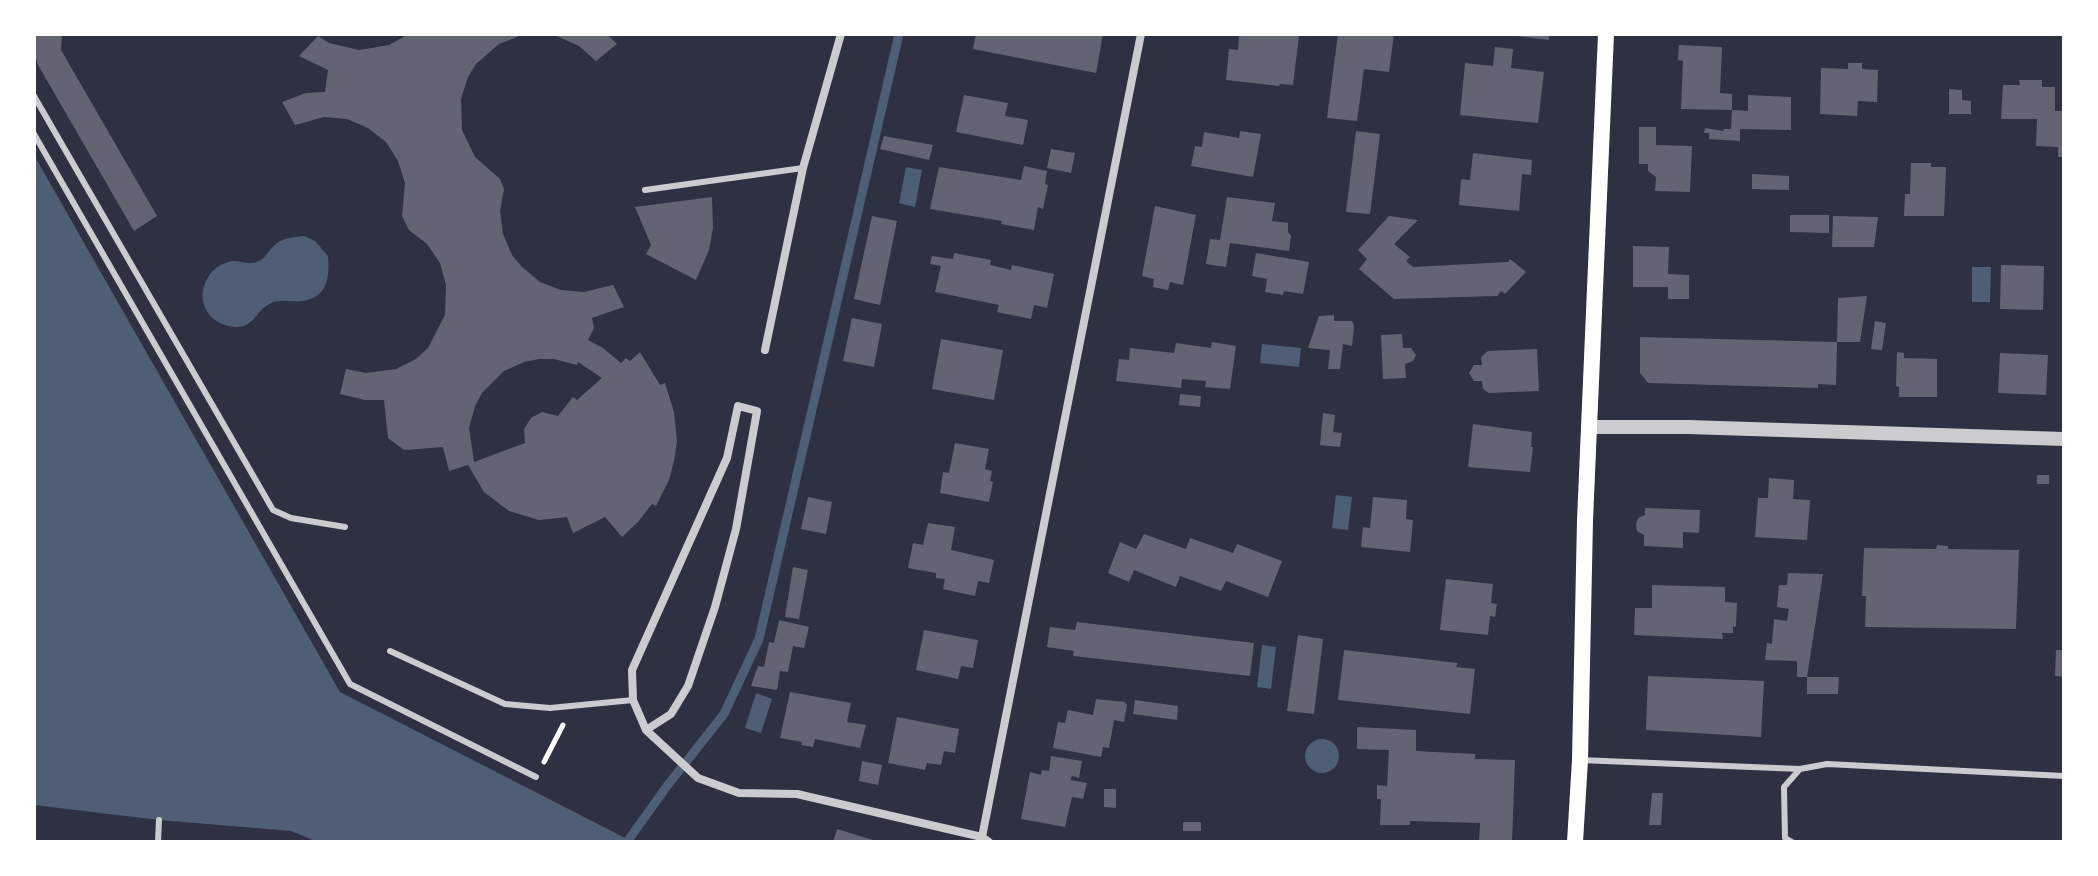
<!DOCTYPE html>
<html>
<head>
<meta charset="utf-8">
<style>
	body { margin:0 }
	#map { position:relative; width:2098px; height:876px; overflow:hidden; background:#2d3142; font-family:"PT Sans",sans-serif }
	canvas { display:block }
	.frame { position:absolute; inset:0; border:36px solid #fff; pointer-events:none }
</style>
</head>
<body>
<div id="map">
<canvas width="2098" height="876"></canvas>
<div class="frame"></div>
</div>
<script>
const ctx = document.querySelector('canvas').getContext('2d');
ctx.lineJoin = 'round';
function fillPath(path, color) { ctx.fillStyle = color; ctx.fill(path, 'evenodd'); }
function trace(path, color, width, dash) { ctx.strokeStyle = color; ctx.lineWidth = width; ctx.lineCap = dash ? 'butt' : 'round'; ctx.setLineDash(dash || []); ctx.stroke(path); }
const water = new Path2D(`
	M34 155 340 692 633 842H318L291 831 159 820 34 805Z
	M906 167 922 170 915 207 899 203Z
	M304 236 315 241 328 256C330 277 327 299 301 301 291 302 281 299 271 303 254 311 253 334 225 325 192 314 198 271 228 262 237 259 244 264 252 263 266 262 269 247 280 241 288 237 296 237 304 236Z
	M1972 267H1991L1990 302H1972Z
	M1262 344 1301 348 1299 367 1260 363Z
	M1336 495 1352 497 1348 530 1332 528Z
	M1262 645 1276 647 1271 689 1257 687Z
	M756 693 772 699 761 733 745 728Z
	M1305 756a17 17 0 1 1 34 0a17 17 0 1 1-34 0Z`);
const stream = new Path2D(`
	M627 842 667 786 724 714 759 639 899 34`);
const building = new Path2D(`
	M34 34H62L61 50 157 216 134 231 38 65 34 51Z
	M409 34H525L499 44 476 64 468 77 461 99 462 130 475 157 500 179 504 189 500 211 503 234 512 255 522 267 540 282 561 290 584 292 613 285 624 307 592 318 594 328 588 340 603 348 621 363 626 358 630 361 640 352 660 385 665 383 674 412 677 441 674 461 669 480 656 506 652 504 638 522 622 537 605 517 573 533 567 517 539 520 509 511 484 492 468 465 449 471 443 447 404 450 388 438 384 400H365L340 394 346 369 366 373 396 369 416 359 428 348 445 315 446 285 440 263 427 244 409 230 402 216 405 183 398 161 386 142 368 128 347 119 324 117 295 125 282 102 306 93 325 92 328 70 299 56 318 36 329 43 359 50 389 45ZM539 359H554L577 365 578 362 602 378 577 400 573 397 558 416 542 412 531 418 524 429 525 443 474 462 469 428 475 406 482 393 504 371 524 362Z
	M552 34H607L617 44 596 61 579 46Z
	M976 34H1103L1096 73 973 49Z
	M1239 34 1299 36 1293 85 1280 84 1279 86 1226 80 1229 49 1238 50Z
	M1338 34H1394L1389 72 1364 69 1357 121 1327 118Z
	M1516 34H1549V40L1516 36Z
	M1679 45 1722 47 1720 93 1732 94V110L1681 109 1683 61 1678 60Z
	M1495 47 1513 49 1511 68 1544 72 1538 123 1460 115 1465 63 1493 66Z
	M1848 63H1862V69L1878 70 1877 102 1858 101 1857 116 1820 114 1821 68 1848 69Z
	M2019 80H2042V87H2055V111H2064V157H2058V147L2036 146 2037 119H2001L2003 85H2020Z
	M1949 89 1962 90V100L1971 101V114H1949Z
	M964 95 1008 103 1005 116 1028 120 1023 145 956 132Z
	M1748 95 1791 97V130L1740 129V141L1709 139V133H1704L1705 128 1723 131 1724 129H1731L1732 110 1748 111Z
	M1639 127H1656V145L1692 146 1690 192 1655 191 1656 177 1648 171V164H1639Z
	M1240 131 1261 134 1253 177 1191 166 1195 146 1202 147 1204 132 1239 138Z
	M1356 131 1380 134 1370 214 1346 212Z
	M884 136 933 145 929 160 880 149Z
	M1051 149 1075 153 1071 173 1047 168Z
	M1473 153 1532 160 1531 175 1522 174 1519 211 1459 205 1461 179 1470 180Z
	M1911 163H1931V167H1946L1944 216H1904L1905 194H1910Z
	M1024 166 1047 171 1045 184 1048 185 1043 209 1038 207 1034 230 1001 224 1002 221 930 209 939 167 1021 180Z
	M1752 174 1789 176V190L1752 189Z
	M712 197 713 228 709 250 696 280 646 254 651 245 635 207Z
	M1227 197 1275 203 1272 221 1288 223V232L1291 236 1289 251 1230 243 1226 267 1206 264 1210 239 1220 240Z
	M1155 206 1196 215 1183 285 1170 282 1168 290 1153 287 1154 279 1142 276Z
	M1790 215H1829V233L1790 232Z
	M872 216 897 221 880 305 854 299Z
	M1389 216 1418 220 1394 244 1410 257 1406 261 1413 267 1508 262 1510 259 1526 272 1505 294 1501 291 1497 296 1394 299 1359 269 1367 259 1358 250Z
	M1833 216 1878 217 1874 247H1832Z
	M1633 246 1669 247 1668 274 1689 275V299H1668V287H1633Z
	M954 253 991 260 990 265 1011 270 1012 265 1054 274 1047 308 1034 305 1031 319 997 312 999 305 935 292 941 266 930 264 932 256 953 259Z
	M1256 253 1309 262 1303 294 1284 291 1283 295 1265 292 1267 279 1252 276Z
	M2001 265 2044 266 2043 310 2000 309Z
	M1867 296 1860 342H1837L1838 298Z
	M1334 315V321H1352L1354 326 1352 346 1343 344 1340 369H1328L1330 350 1308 348 1319 316Z
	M852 318 882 324 874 367 843 361Z
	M1875 321 1886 323 1882 350 1871 349Z
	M1402 334 1403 348H1411L1416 355 1413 361 1405 364 1406 378 1383 379 1381 335Z
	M1640 337 1837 342 1836 385 1818 384V388L1648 383 1640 373Z
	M941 339 1003 350 994 400 932 389Z
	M1212 342 1236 346 1230 389 1205 387 1206 381 1182 379 1181 388 1116 381 1119 359 1129 360 1130 348 1174 353 1176 343 1211 348Z
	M1537 349 1539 391 1489 393 1483 389 1482 381H1474L1469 373 1474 365H1482L1481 357 1488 351Z
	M1897 352 1904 353V358L1937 359V397H1899V387L1896 386Z
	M2000 353 2048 355 2046 395 1998 393Z
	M1180 394 1201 396 1200 407 1179 405Z
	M1323 413 1335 415 1333 432 1342 433 1340 447 1320 445Z
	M1473 424 1532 432 1531 447H1533L1530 472 1468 467Z
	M955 443 989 449 985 469 992 471 990 481 993 482 989 502 940 493 943 472 949 473Z
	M2037 475H2049V484H2037Z
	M1769 478 1794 480 1793 499 1810 500 1807 540 1755 537 1758 498H1768Z
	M808 497 832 502 826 534 801 529Z
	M1373 497 1407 500 1406 519 1413 520 1410 552 1361 547 1363 527 1370 528Z
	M1645 508 1700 510 1699 533 1683 532V548L1644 546V535L1637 531 1636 525 1638 518 1645 515Z
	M928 523 955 527 951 550 994 560 989 583 978 581 975 596 943 589 945 579 936 578V573L908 568 913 543 923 545Z
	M1144 534 1186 549 1190 538 1233 553 1237 544 1282 561 1268 597 1226 581 1221 591 1180 576 1176 587 1134 570 1129 582 1108 573 1120 542 1136 549Z
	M1937 545 1948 546V549L2019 550 2016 629 1865 627 1866 596H1862L1864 548 1936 549Z
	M793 567 808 570 799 619 785 617Z
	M1788 573 1823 574 1807 677H1839L1838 694H1807V677H1797V661L1765 660 1767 643 1772 644 1774 619 1787 621 1789 609 1777 607 1779 585H1787Z
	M1446 579 1493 584 1491 603 1497 604 1495 617 1490 616 1488 635 1440 630Z
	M1652 585 1725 587V602L1737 603 1736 627 1733 626V633H1722L1723 639 1634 635 1635 608H1652Z
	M779 620 809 627 804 648 793 646 788 672 780 671 777 690 751 686 758 666 764 667 769 642 774 643Z
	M1077 622 1254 643 1250 676 1073 656 1074 651 1047 647 1050 627 1075 630Z
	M924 630 978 640 973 668 961 666 958 679 916 670Z
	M1298 635 1323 639 1314 714 1287 711Z
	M1344 650 1458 663 1456 667 1475 669 1470 714 1338 700Z
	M2056 650H2064V677L2055 676Z
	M1648 676 1764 681 1761 737 1646 730Z
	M790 692 851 703 847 722 866 725 860 748 815 739 813 747 801 745 802 742 780 738Z
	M1096 699 1125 702 1127 705 1124 722 1114 720 1109 748 1103 747 1101 757 1053 748 1058 722 1065 723 1068 710 1093 715Z
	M1135 700 1178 706 1177 720 1133 714Z
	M897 717 959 729 955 753 944 751 941 765 927 763 925 770 888 763Z
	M1357 727 1416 730V751L1475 754V759L1515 760 1512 842H1479L1480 823 1410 821V825H1380L1381 799H1377V785L1387 786 1389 750 1357 749Z
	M1051 756 1082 761 1079 778 1072 776 1070 780 1087 783 1083 799 1072 797 1065 827 1021 819 1030 772 1041 775 1042 770 1049 771Z
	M862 761 882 765 878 785 859 781Z
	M1104 789H1116V808L1104 807Z
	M1652 793H1663L1661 825H1649Z
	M1183 822H1201V831H1183Z
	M837 829 876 841V842H833Z`);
const path = new Path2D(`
	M544 762 563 725`);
const service = new Path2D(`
	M34 96 273 510 291 518 345 527
	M34 134 350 684 536 777
	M645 190 803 168
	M390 651 505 704 550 708 633 700
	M1580 760 1800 769
	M158 842 159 820
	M1792 842 1785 838 1784 787 1800 769 1827 764 2064 776`);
const minor = new Path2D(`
	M765 350 803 168 841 34
	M646 730 671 714 688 686 715 607 736 529 757 411 738 406 727 458 632 670 633 700 646 730 698 778 739 793 797 794 982 837 989 842
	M982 837 1141 34`);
const tertiary = new Path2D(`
	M1591 427H1688L2064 439`);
const secondary = new Path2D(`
	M1575 842 1580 760 1585 520 1606 34`);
fillPath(water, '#4f5d75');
trace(stream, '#4f5d75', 9);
fillPath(building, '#626471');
trace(path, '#fff', 5);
trace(service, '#caccd0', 6);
trace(minor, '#caccd0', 8);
trace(tertiary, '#caccd0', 14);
trace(secondary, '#fff', 16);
</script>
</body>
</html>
